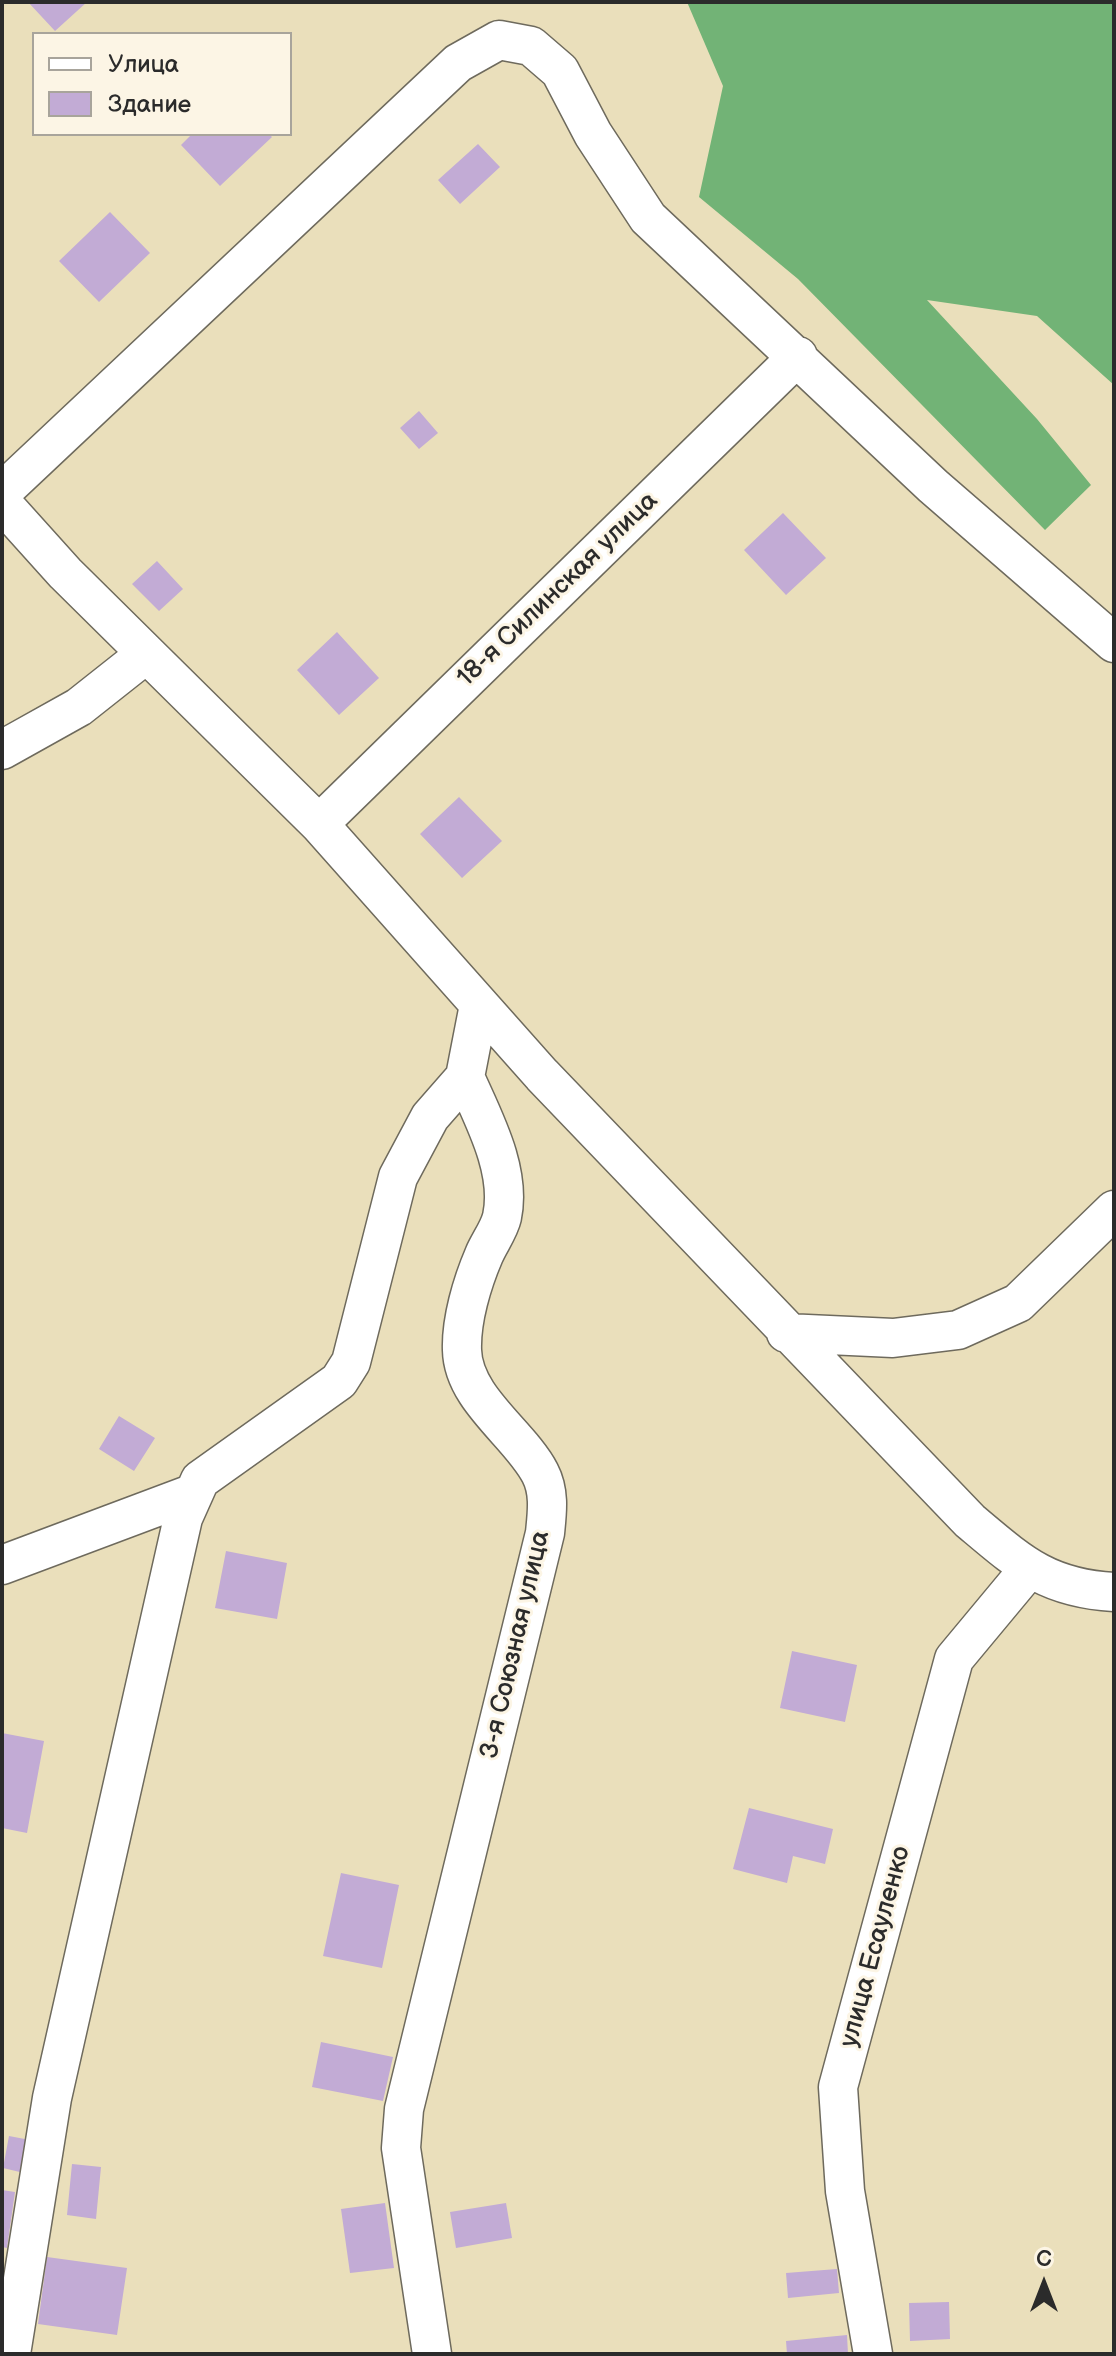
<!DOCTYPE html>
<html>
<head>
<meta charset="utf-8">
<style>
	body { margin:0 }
	#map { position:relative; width:1116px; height:2356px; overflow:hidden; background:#eadfbb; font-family:"Balsamiq Sans",sans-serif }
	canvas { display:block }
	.frame { position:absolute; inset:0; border:4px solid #2b2b2b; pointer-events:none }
	.legend { position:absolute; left:32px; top:32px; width:260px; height:104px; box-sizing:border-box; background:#fcf5e5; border:2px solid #a8a49b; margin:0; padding:10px 14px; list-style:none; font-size:24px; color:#2b2b2b }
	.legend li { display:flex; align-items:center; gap:16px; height:40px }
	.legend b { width:40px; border:2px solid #a8a49b }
	.north { position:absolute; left:1004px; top:2244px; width:80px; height:80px; -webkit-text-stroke:6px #fcf5e5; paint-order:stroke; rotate:0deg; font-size:22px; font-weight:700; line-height:32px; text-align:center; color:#2b2b2b }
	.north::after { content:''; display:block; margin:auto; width:28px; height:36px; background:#2b2b2b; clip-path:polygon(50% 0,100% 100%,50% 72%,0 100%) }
</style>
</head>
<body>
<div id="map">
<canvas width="1116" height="2356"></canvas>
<div class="frame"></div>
<ul class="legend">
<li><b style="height:10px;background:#fff"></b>Улица</li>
<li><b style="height:22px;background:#c2abd5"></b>Здание</li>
</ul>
<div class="north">С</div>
</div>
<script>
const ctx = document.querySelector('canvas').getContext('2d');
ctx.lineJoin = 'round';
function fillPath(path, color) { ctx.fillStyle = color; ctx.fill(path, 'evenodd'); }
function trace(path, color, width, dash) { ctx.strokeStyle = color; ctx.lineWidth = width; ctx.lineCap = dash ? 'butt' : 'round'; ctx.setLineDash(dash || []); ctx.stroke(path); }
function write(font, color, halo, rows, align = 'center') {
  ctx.font = font + ' "Balsamiq Sans",sans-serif'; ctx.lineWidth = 6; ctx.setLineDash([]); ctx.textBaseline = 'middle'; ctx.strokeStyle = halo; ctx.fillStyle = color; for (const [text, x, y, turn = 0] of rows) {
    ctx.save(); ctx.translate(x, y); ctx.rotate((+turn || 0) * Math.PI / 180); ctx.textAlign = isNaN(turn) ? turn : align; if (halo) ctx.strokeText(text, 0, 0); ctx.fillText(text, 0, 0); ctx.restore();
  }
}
const forest = new Path2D(`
	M687 2H1114V385L1037 316 927 300 1037 419 1091 485 1045 530 798 279 699 197 723 86Z`);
const building = new Path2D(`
	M28 2H87L55 31Z
	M192 134H269L272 137 220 186 181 145Z
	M478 144 500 167 460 204 438 180Z
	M110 212 150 253 99 302 59 261Z
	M419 411 438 433 419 449 400 428Z
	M783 513 826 558 786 595 744 550Z
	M157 561 183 589 159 611 132 584Z
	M337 632 379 678 339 715 297 670Z
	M459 797 502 841 462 878 420 834Z
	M119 1416 155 1438 134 1471 99 1449Z
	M226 1551 287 1563 277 1619 215 1608Z
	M792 1651 857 1665 845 1722 780 1708Z
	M2 1733 44 1741 27 1833 2 1828Z
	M749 1808 833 1829 825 1864 793 1856 787 1883 733 1869Z
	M341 1873 399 1885 382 1968 323 1956Z
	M321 2042 393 2057 383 2101 312 2087Z
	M9 2136 30 2140 24 2173 3 2168Z
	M72 2164 101 2167 96 2219 67 2215Z
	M2 2190 15 2192 7 2248 2 2247Z
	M385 2203 394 2268 350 2273 341 2209Z
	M506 2203 512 2238 456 2248 450 2212Z
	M47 2257 127 2268 117 2335 38 2324Z
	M837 2269 839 2293 788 2298 786 2273Z
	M949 2302 950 2339 910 2341 909 2303Z
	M847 2335 848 2354H787L786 2341Z`);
const minor = new Path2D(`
	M2 492 458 63 499 40 531 46 560 71 593 134 648 218 933 486 1114 643
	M2 503 65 573 319 824 542 1075 970 1521C1020 1563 1046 1588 1114 1592
	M2 750 79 707 146 654
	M319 824 798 356
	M786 1333 893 1338 958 1330 1018 1303 1114 1210
	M2 1565 194 1493
	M11 2354 52 2098 183 1518 200 1480 339 1381 351 1362 398 1177 430 1117 465 1077 479 1005
	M432 2354 401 2148 404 2109 545 1533C547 1513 550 1492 540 1473 520 1434 463 1399 462 1350 461 1320 472 1283 484 1255 489 1243 499 1230 502 1217 512 1170 483 1118 465 1077
	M873 2354 845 2191 838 2087 954 1659 1028 1570`);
const streetNames = [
	["18-я Силинская улица",558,590,-44],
	["3-я Союзная улица",516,1645,-77],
	["улица Есауленко",876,1947,-75]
];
fillPath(forest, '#72b376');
fillPath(building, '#c2abd5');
trace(minor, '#6e6a5d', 41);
trace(minor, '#fff', 38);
write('26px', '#2b2b2b', '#fcf5e5', streetNames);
</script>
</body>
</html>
